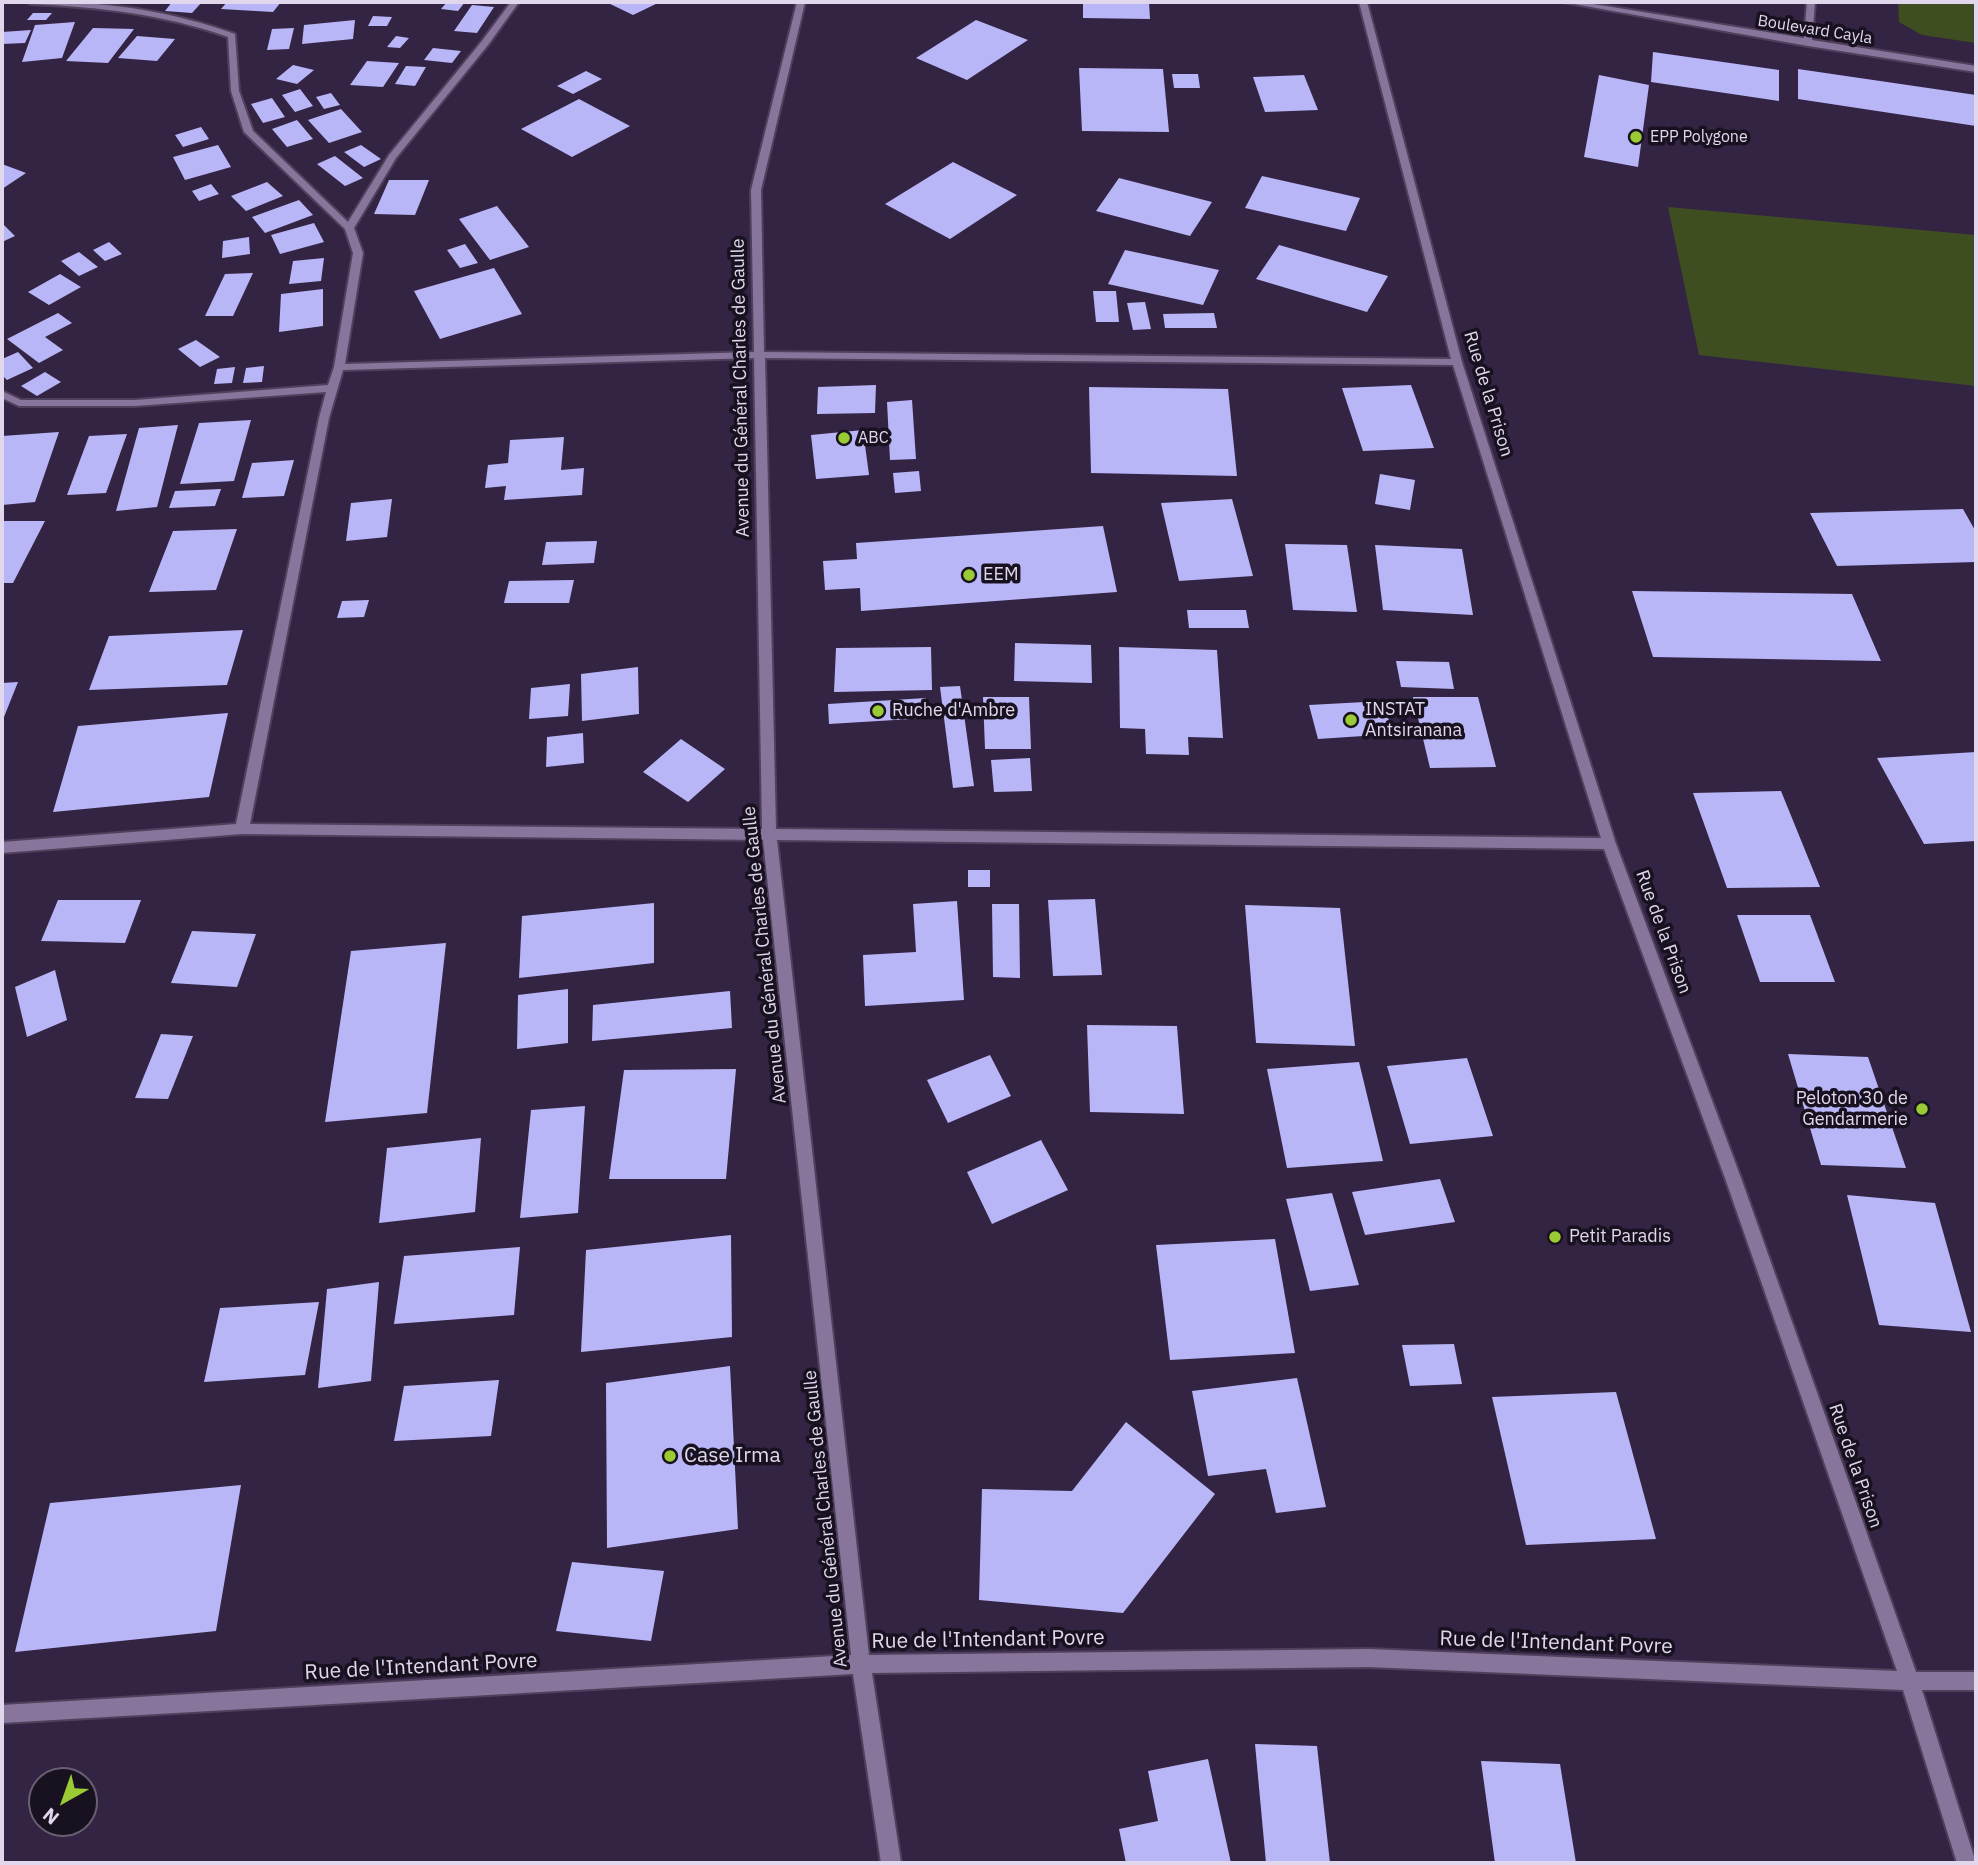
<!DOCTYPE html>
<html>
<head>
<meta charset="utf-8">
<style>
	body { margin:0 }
	#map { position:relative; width:1978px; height:1865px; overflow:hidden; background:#342444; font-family:"IBM Plex Sans",sans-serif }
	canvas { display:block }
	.frame { position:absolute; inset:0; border:4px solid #e1d7ec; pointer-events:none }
	.north { position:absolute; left:28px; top:1767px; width:70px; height:70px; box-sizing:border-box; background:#181120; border:2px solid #686072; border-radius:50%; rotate:220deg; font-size:19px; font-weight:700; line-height:28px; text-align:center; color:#e1d7ec }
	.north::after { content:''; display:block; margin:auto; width:24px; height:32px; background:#9acb34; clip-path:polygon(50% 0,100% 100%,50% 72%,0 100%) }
</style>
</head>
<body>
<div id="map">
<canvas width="1978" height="1865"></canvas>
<div class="frame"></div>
<div class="north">N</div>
</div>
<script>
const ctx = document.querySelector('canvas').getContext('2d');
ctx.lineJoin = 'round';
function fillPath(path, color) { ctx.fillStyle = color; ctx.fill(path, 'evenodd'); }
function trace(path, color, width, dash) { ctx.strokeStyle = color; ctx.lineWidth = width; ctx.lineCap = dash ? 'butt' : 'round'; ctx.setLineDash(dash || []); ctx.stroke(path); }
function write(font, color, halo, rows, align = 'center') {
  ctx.font = font + ' "IBM Plex Sans",sans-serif'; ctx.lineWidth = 7; ctx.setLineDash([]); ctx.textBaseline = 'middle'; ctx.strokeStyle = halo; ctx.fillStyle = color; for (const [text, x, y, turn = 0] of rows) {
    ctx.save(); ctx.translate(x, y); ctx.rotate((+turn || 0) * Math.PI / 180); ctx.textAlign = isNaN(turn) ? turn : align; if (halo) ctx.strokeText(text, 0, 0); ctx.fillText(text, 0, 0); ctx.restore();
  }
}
const green = new Path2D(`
	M1898 2H1976V43L1922 35 1899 22Z
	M1668 207 1976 235V386L1699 355Z`);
const building = new Path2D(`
	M172 2H202L192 13 165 11Z
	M227 2H281L273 12 221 9Z
	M447 2H465L458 11 441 9Z
	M606 2H660L633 15Z
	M1083 2H1149L1150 19 1083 18Z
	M472 5 494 7 477 33 454 31Z
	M33 13H52L46 20H27Z
	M373 16 392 17 387 26H368Z
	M355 20 353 39 302 44 304 25Z
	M976 20 1028 40 967 80 916 58Z
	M75 22 62 58 22 62 35 25Z
	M93 28 134 29 108 63 66 61Z
	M294 28 289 49 267 50 272 29Z
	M31 30 25 43 2 44V32Z
	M137 36 175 39 157 61 118 58Z
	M396 36 409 38 400 48 387 47Z
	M433 48 461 51 452 63 424 60Z
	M1653 52 1779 70V101L1651 82Z
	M367 61 399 63 383 87 350 85Z
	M293 65 314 70 297 84 276 79Z
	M406 66 426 67 415 86 395 84Z
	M1079 68 1163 69 1169 132 1082 131Z
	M1798 69 1976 95V126L1798 99Z
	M586 71 602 79 573 94 557 86Z
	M1172 74H1198L1200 88H1174Z
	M1304 75 1318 110 1265 112 1253 77Z
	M1599 75 1649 85 1638 167 1584 157Z
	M300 89 313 106 295 112 282 95Z
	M331 93 340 105 324 109 316 97Z
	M272 98 285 117 263 123 251 104Z
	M579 99 630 126 572 157 521 129Z
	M341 109 362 132 329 143 308 120Z
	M297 120 313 139 287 147 272 129Z
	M201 127 209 139 183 147 175 135Z
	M218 145 231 167 185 180 173 157Z
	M361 145 381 159 364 167 344 152Z
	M335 156 363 178 345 186 317 164Z
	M953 162 1017 195 950 239 885 204Z
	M2 164 26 173 2 189Z
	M1262 176 1360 198 1346 231 1245 208Z
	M1119 178 1212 202 1190 236 1096 211Z
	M389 180H429L415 215 374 214Z
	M267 182 283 196 246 211 231 196Z
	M211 184 219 194 199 201 192 191Z
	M299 200 313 215 265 233 252 217Z
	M497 206 529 247 490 260 459 219Z
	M2 223 15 236 2 242Z
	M314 223 324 242 280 254 271 235Z
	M249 237 250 254 222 258 223 241Z
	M109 242 122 254 105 261 93 250Z
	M465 244 478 263 460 268 447 250Z
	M1279 245 1388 276 1367 312 1256 279Z
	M1125 250 1219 270 1203 305 1108 284Z
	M79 252 98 267 79 276 61 261Z
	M324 258 321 281 289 284 293 261Z
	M494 268 522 314 440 339 414 291Z
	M253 273 233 316H205L225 274Z
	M60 274 81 287 49 305 28 292Z
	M323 289V326L279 332 281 294Z
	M1093 291H1116L1119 322H1096Z
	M1145 302 1151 329 1133 330 1127 303Z
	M58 313 72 323 45 337 63 350 39 363 7 339Z
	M1214 313 1217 328H1165L1163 314Z
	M196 340 220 357 200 367 178 349Z
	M18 352 33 368 7 380 2 375V359Z
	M264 366 262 382 243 383 246 368Z
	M235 367 232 383 214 384 217 369Z
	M45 372 61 382 37 396 21 386Z
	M876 385 875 413 817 414 818 387Z
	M1411 385 1434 448 1363 451 1342 388Z
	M1089 387 1228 389 1237 476 1091 473Z
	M912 400 916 459 890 460 887 402Z
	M251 420 234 481 180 484 199 423Z
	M178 425 157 507 116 511 139 428Z
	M863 430 869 475 816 479 811 435Z
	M59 432 35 502 2 505V436Z
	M127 434 106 493 67 495 89 436Z
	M564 437 561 470 584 468 582 495 504 500 506 486 485 488 488 465 508 463 510 440Z
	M294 460 284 496 242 498 252 463Z
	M919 471 921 491 895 493 893 473Z
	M1380 474 1415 480 1410 510 1375 504Z
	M221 489 215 506 169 508 175 491Z
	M392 499 387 537 346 541 351 503Z
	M1232 499 1253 576 1179 581 1161 503Z
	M1963 509 1976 532V562L1837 566 1810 513Z
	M2 521H45L13 583H2Z
	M1103 526 1117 592 861 611 860 588 825 590 823 561 857 559 856 543Z
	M237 529 216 590 149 592 173 531Z
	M597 541 594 563 542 565 546 542Z
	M1285 544 1347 545 1357 612 1293 610Z
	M1375 545 1462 549 1473 615 1383 610Z
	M574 580 569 603H504L509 581Z
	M1632 591 1852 594 1881 661 1653 657Z
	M369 600 364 617 337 618 342 601Z
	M1187 610H1246L1249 628H1189Z
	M243 630 227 685 89 690 109 636Z
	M1015 643 1091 645 1092 683 1014 681Z
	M931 647 932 690 834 692 836 648Z
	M1119 647 1217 650 1223 738 1188 737 1189 755 1146 754 1145 729 1120 728Z
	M1396 661 1449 662 1454 689 1401 687Z
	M638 667 639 714 582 721 581 674Z
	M18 682 2 722V683Z
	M570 684 568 716 529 719 531 688Z
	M960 686 974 786 953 788 940 687Z
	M983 697H1029L1031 749H985Z
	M1413 697H1478L1496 767 1430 768Z
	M926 698 928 718 829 724 828 704Z
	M1383 701 1393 734 1318 739 1309 705Z
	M228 713 209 797 53 812 78 726Z
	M583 733 584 763 546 767 547 737Z
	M681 739 725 769 688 802 643 772Z
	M1976 752V841L1924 844 1877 758Z
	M1030 758 1032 791 994 792 991 760Z
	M1781 791 1820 887 1727 888 1693 793Z
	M968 870H990V887H968Z
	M1095 899 1102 975 1053 976 1048 900Z
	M58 900H141L125 943 41 941Z
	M957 901 964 1000 865 1006 863 955 916 952 913 904Z
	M654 903V963L519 978 522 916Z
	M992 904H1019L1020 978 993 977Z
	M1245 905 1340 908 1355 1046 1256 1043Z
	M1737 915H1810L1835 982H1760Z
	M192 931 256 934 237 987 171 983Z
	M446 943 427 1113 325 1122 351 951Z
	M55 970 67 1020 27 1037 15 987Z
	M568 989V1043L517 1049 518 995Z
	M730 991 732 1028 592 1041 593 1005Z
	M1087 1025 1177 1026 1184 1114 1090 1112Z
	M161 1034 193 1036 168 1099 135 1098Z
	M1788 1054 1868 1057 1906 1168 1821 1165Z
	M990 1055 1011 1096 948 1123 927 1080Z
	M1467 1058 1493 1136 1410 1144 1387 1066Z
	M1359 1062 1383 1161 1287 1168 1267 1069Z
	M736 1069 726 1179H609L624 1070Z
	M585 1106 578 1213 520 1218 531 1110Z
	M481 1138 475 1212 379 1223 387 1148Z
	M1041 1140 1068 1190 992 1224 967 1172Z
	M1440 1179 1455 1222 1365 1235 1352 1192Z
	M1332 1193 1359 1285 1310 1291 1286 1199Z
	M1847 1195 1935 1203 1971 1332 1879 1325Z
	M731 1235 732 1337 581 1352 586 1250Z
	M1275 1239 1295 1353 1170 1360 1156 1245Z
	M520 1247 514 1315 394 1324 404 1256Z
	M379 1282 371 1381 318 1388 327 1289Z
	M319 1302 305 1375 204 1382 220 1308Z
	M1454 1344 1462 1384 1410 1386 1402 1345Z
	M730 1366 738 1529 607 1548 606 1383Z
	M1297 1378 1326 1507 1276 1513 1266 1469 1208 1476 1192 1391Z
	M499 1380 491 1436 394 1441 404 1386Z
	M1616 1392 1656 1539 1526 1545 1492 1397Z
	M1126 1422 1215 1494 1123 1613 979 1600 982 1489 1072 1491Z
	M241 1485 216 1631 15 1652 50 1503Z
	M572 1562 664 1571 651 1641 556 1631Z
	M1255 1744 1317 1746 1330 1863H1266Z
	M1208 1759 1231 1863H1126L1119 1829 1158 1821 1148 1771Z
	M1481 1761 1560 1764 1576 1863H1495Z`);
const street = new Path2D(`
	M27 2C98 0 168 10 235 34L239 91 253 131 348 222 389 155 482 41 511 2H519L488 45 396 158 354 228 363 253 345 364 754 352 751 190 797 2H805L761 190 764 352 1451 359 1359 2H1367L1462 362 1616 844 1741 1178 1916 1672H1976V1690H1922L1976 1863H1957L1903 1690 1369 1667 872 1673 901 1863H881L853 1674 2 1723V1705L851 1655 763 840 242 834 2 853V842L236 824 319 418 326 392 135 406H19L2 398V391L21 400H135L328 385 334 367 353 253 345 229 244 132 231 91 228 37C163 14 99 7 31 4ZM754 358 762 829 250 824 329 418 343 370ZM765 358 1453 365 1601 838 776 829ZM777 840 1604 849 1725 1178 1897 1671 1369 1649 869 1655Z
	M1563 2H1581L1804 38 1807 2H1815L1812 40 1976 66V72L1808 46Z`);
const markers = [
	[1636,137,7,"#9acb34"],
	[844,438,7,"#9acb34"],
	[969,575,7,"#9acb34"],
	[878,711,7,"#9acb34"],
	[1351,720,7,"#9acb34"],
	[1922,1109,7,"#9acb34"],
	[1555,1237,7,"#9acb34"],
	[670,1456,7,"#9acb34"]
];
const farStreetnames = [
	["Boulevard Cayla",1815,30,9]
];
const farPoinames = [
	["EPP Polygone",1650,137],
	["ABC",858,438]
];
const streetNames = [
	["Avenue du Général Charles de Gaulle",741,388,-91],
	["Rue de la Prison",1488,394,73],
	["Rue de la Prison",1663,932,70],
	["Avenue du Général Charles de Gaulle",765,955,-96],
	["Rue de la Prison",1855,1466,71],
	["Avenue du Général Charles de Gaulle",826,1519,-96]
];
const poiNames = [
	["EEM",983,575],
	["INSTAT",1365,710],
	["Antsiranana",1365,731],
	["Ruche d'Ambre",892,711],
	["Peloton 30 de",1908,1099,"right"],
	["Gendarmerie",1908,1120,"right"],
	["Petit Paradis",1569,1237]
];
const nearPoinames = [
	["Case Irma",684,1456]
];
const nearStreetnames = [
	["Rue de l'Intendant Povre",988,1640,-1],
	["Rue de l'Intendant Povre",1556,1643,2],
	["Rue de l'Intendant Povre",421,1667,-3]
];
fillPath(green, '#3e4e21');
fillPath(building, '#b9b6f7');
trace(street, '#4f405c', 4);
fillPath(street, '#87759b');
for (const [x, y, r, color] of markers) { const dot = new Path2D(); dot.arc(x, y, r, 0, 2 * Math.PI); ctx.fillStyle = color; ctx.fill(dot); trace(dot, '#181120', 2.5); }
write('16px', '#e1d7ec', '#181120', farStreetnames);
write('16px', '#e1d7ec', '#181120', farPoinames, 'left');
write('18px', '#e1d7ec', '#181120', streetNames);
write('18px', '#e1d7ec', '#181120', poiNames, 'left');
write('21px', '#e1d7ec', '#181120', nearPoinames, 'left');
write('21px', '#e1d7ec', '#181120', nearStreetnames);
</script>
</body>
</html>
